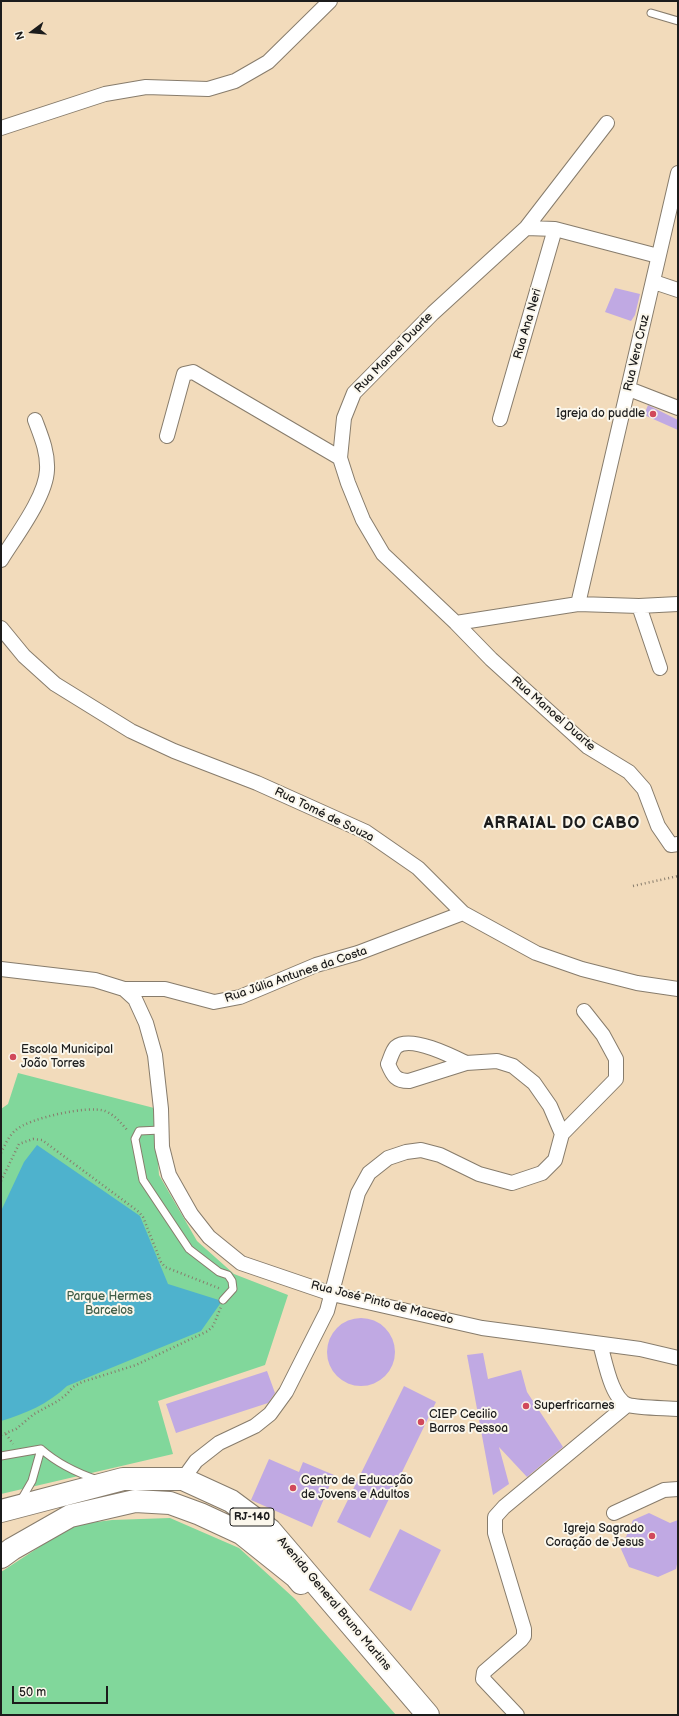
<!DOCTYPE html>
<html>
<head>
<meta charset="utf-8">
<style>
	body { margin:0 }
	#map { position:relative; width:679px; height:1716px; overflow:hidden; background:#f2dbbb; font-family:"Balsamiq Sans",sans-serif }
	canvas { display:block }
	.frame { position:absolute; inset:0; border:2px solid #1c1c1c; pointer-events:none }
	.north { position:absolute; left:12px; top:12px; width:40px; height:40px; -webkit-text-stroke:3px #fbf7ec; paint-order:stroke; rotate:254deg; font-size:11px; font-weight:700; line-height:16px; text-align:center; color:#1c1c1c }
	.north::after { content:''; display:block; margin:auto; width:14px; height:18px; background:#1c1c1c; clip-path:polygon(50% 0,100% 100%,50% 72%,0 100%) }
	.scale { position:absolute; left:12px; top:1686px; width:96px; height:18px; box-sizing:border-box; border:2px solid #1c1c1c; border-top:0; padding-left:5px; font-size:12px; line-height:14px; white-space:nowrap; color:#1c1c1c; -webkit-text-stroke:3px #fbf7ec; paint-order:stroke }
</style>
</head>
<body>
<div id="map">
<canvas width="679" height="1716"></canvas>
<div class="frame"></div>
<div class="north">N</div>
<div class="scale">50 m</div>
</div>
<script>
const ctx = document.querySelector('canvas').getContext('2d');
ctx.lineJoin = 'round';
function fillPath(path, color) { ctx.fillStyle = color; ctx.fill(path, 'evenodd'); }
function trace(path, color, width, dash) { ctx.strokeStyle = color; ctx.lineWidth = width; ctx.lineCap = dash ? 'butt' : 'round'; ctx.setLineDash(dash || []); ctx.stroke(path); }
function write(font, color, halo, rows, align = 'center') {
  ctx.font = font + ' "Balsamiq Sans",sans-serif'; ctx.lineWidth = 4; ctx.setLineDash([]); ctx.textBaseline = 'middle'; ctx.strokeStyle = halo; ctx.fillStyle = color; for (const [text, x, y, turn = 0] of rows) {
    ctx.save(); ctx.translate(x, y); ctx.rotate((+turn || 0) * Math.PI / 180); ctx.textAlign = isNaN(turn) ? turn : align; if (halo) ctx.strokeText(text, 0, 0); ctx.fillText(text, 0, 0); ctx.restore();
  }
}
const green = new Path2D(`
	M18 1073 154 1108 159 1175 197 1241 234 1274 288 1295 265 1365 158 1401 173 1454 1 1494V1109L8 1104Z
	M170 1518 239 1548 295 1599 396 1715H1V1572L73 1525 112 1520Z`);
const water = new Path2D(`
	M37 1145 140 1216 168 1284 222 1301 201 1331 67 1386C48 1404 25 1414 1 1421V1211L24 1162Z`);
const building = new Path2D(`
	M615 288 640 294 635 315 631 321 605 312Z
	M648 405 678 420V430L644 415Z
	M327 1352a34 34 0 1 1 68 0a34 34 0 1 1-68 0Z
	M483 1353 488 1379 521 1370 527 1392 563 1447 527 1477 499 1447 509 1484 493 1495 467 1355Z
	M267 1371 275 1393 268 1403 176 1433 166 1404Z
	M404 1386 436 1402 370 1538 337 1522Z
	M269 1459 299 1472 303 1462 334 1475 312 1527 251 1500Z
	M649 1513 670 1523 678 1520V1559L676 1569 658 1577 629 1567 621 1549 633 1520Z
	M400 1529 441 1550 411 1611 369 1590Z`);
const path = new Path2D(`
	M633 886 678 876
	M1 1153C5 1145 9 1135 16 1130 29 1118 89 1105 105 1111 115 1115 121 1123 128 1131
	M1 1181 19 1144 33 1139 42 1140 139 1212 143 1217 161 1262 165 1267 221 1289
	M6 1434 13 1444
	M1 1435 16 1429 34 1414 58 1401 67 1394 73 1387 82 1382 136 1365 208 1331 213 1326 221 1307`);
const lane = new Path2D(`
	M651 13 678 21
	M161 1130 139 1131 135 1139 143 1180 189 1249 219 1272 228 1275 232 1281 233 1289 223 1300
	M1 1456 41 1449C58 1464 77 1473 98 1480
	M21 1500 32 1481 41 1449`);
const street = new Path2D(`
	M1 128 105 94 146 87 208 89 235 81 268 62 330 1
	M526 228 607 123
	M658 256 555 229 526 228 433 313 354 393 344 418 340 458 348 483 363 520 383 554 456 623 491 659 588 747 629 772 644 789 658 826 671 845 678 844
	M654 282 678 290
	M629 389 678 408
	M500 419 555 229
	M167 436 184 374 193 372 340 458
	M1 560C15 537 46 497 47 470 48 452 41 436 35 420
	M578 604 678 173
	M639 606 660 668
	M456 623 578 604 639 606 678 604
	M1 628 24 656 55 684 131 731 174 751 257 783 366 832 418 868 463 913 536 953 582 969 637 983 678 989
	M1 969 95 980 124 989 135 999 146 1023 155 1055 161 1109 162 1147 169 1175 191 1214 209 1237 241 1263 332 1294 482 1328 640 1349 678 1358
	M124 989H165L214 1002 240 997 316 965 358 953 463 913
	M562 1134 616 1079V1059L603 1035 584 1011
	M600 1344C605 1360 611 1399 628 1405 638 1408 666 1408 678 1409
	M183 1479 196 1461 219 1443 255 1426 270 1414 286 1392 327 1311 358 1193 369 1173 388 1158 406 1152 421 1150 440 1155 479 1174 512 1183 542 1173 555 1160 562 1134 550 1106 534 1083 513 1066 497 1061 466 1063 409 1081C396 1081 393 1076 388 1064 390 1060 392 1051 396 1047 410 1035 452 1056 466 1063
	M614 1513 664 1490 678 1489
	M517 1715 483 1679 484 1672 521 1640 524 1636V1629L495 1533V1517L504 1507 627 1405`);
const primary = new Path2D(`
	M1 1511 123 1479H183L231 1501 270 1530 428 1715
	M1 1557 12 1549 70 1516 135 1501 170 1503 200 1514 241 1533 296 1577 301 1583`);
const markers = [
	[653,414,4,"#d1495b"],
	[13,1057,4,"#d1495b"],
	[526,1406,4,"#d1495b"],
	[421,1422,4,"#d1495b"],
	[293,1488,4,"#d1495b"],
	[652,1536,4,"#d1495b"]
];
const shields = [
	[252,1517,44]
];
const shieldNames = [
	["RJ-140",252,1517]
];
const streetNames = [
	["Rua Ana Neri",528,324,-74],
	["Rua Manoel Duarte",394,353,-46],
	["Rua Vera Cruz",637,353,-77],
	["Rua Manoel Duarte",553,714,41],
	["Rua Tomé de Souza",324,815,26],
	["Rua Júlia Antunes da Costa",296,975,-19],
	["Rua José Pinto de Macedo",382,1303,14],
	["Avenida General Bruno Martins",334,1604,50]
];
const poiNames = [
	["Igreja do puddle",645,414,"right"],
	["Escola Municipal",21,1050],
	["João Torres",21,1064],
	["Superfricarnes",534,1406],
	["CIEP Cecilio",429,1415],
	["Barros Pessoa",429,1429],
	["Centro de Educação",301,1481],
	["de Jovens e Adultos",301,1495],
	["Igreja Sagrado",644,1529,"right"],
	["Coração de Jesus",644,1543,"right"]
];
const parkNames = [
	["Parque Hermes",109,1297],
	["Barcelos",109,1311]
];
const districtNames = [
	["ARRAIAL DO CABO",562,824]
];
fillPath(green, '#81d79b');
fillPath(water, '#4eb2cd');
fillPath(building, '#c0a9e3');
trace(lane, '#877c6c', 9);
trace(street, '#877c6c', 16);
trace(primary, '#877c6c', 24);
trace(path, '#877c6c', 2.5, [1, 3]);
trace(lane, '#fff', 7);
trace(street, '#fff', 14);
trace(primary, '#fff', 22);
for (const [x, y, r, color] of markers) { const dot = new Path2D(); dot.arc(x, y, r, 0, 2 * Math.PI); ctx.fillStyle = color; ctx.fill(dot); trace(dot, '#fbf7ec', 1.5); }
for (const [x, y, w] of shields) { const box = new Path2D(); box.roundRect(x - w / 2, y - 9, w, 18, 3); ctx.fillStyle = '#fbf7ec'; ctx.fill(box); trace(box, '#1c1c1c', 1); }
write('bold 11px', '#1c1c1c', null, shieldNames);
write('12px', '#1c1c1c', '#fbf7ec', streetNames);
write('12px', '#1c1c1c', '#fbf7ec', poiNames, 'left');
write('12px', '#3f5d48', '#fbf7ec', parkNames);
ctx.letterSpacing = '1px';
write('bold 16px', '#1c1c1c', '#fbf7ec', districtNames);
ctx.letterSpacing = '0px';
</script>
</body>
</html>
